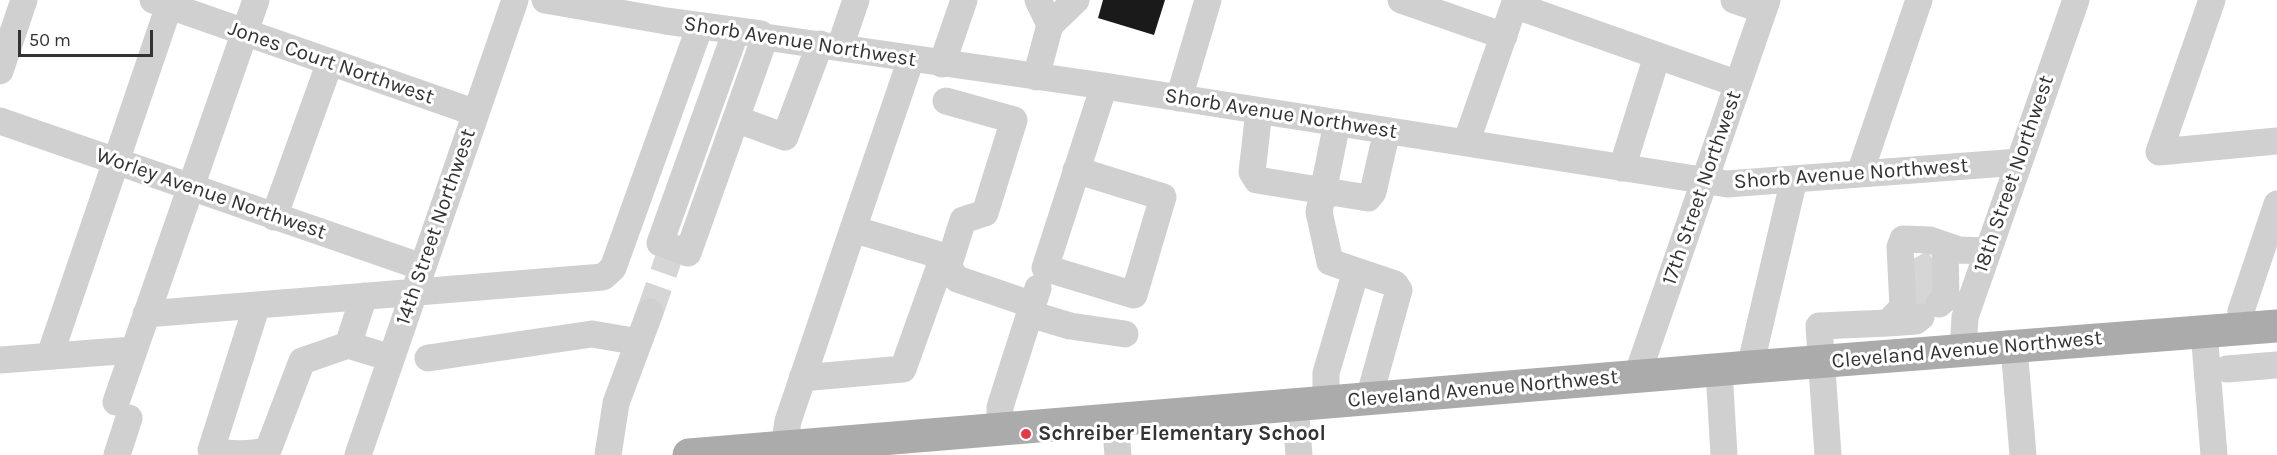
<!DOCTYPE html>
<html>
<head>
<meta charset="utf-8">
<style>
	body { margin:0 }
	#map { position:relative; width:2277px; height:455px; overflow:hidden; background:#fff; font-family:Karla,sans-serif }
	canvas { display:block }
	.scale { position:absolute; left:18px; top:30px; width:135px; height:27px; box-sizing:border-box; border:3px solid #333; border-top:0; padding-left:8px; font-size:18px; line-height:21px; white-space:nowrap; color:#333; -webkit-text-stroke:4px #fff; paint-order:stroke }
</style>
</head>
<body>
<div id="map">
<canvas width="2277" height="455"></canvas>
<div class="scale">50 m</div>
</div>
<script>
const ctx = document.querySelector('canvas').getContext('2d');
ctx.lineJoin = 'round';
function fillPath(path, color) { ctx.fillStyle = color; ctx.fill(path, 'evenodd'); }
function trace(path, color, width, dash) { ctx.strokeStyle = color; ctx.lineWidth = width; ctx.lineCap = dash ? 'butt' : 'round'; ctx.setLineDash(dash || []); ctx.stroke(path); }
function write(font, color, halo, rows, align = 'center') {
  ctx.font = font + ' Karla,sans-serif'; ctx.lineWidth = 6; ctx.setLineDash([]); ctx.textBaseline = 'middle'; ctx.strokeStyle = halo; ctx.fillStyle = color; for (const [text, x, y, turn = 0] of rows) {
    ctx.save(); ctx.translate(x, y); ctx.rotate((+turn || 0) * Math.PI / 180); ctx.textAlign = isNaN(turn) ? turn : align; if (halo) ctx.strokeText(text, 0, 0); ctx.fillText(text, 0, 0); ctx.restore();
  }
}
const building = new Path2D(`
	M1103 0H1165L1154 35 1098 18Z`);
const minorTunnel = new Path2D(`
	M1911 276 1935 262
	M1913 300 1937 286
	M650 312 668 260`);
const minor = new Path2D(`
	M153 0 476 113
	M545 0 666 21 761 34 765 37 1104 86 1727 184 2019 162
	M1038 0 1050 25
	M1401 0 1504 36
	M1734 0 1763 10
	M2212 0 2159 152 2277 141
	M1514 5 1738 84
	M736 31 660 243 688 253 765 37
	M840 47 856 0
	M911 59 853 229 939 255 957 279 1033 305
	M942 64 964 0
	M0 71 24 0
	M1036 77 1050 25 1076 0
	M1179 98 1208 0
	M946 101 1014 120 985 213 963 220 948 267
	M1259 111 1252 172 1257 180 1368 198 1373 192 1387 131
	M736 119 785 137 820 44
	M0 121 422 267
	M1337 123 1319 212 1330 262 1395 284 1399 290 1369 398
	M1466 143 1516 0
	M1622 168 1657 56
	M1076 170 1163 197 1134 295 1045 268 1104 86
	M1860 173 1919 0
	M274 217 330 62
	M1939 304 1946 298 1945 246
	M257 305 211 450C228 455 251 455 268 450L302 361 348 345 391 358
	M146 314 603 277 613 268 700 26
	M1030 314 1070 326 1125 334
	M1888 323 1916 321 1921 317
	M2241 328V311L2277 204
	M2204 331 2214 455
	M348 345 364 296
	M2014 347 2023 455
	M1963 351 1965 317 2076 0
	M50 355 171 0
	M428 358 592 334 639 342
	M0 360 133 350
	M1750 367 1794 179
	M2227 369 2277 365
	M1719 370 1724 455
	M1637 376 1767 0
	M802 378 903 369 942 260
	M116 402 256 0
	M1326 402V373L1356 271
	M1295 404 1299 455
	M1115 419 1118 455
	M1000 428V407L1038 288
	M784 447 788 421 853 229
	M117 455 129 418
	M358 455 515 0
	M608 455 616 403 650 312
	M1828 455 1819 326 1888 323 1903 307 1900 247 1903 239 1930 240 1959 250 1988 251`);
const major = new Path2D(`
	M689 455 1750 367 2277 326`);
const markers = [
	[1026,434,6,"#e63946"]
];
const streetNames = [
	["Shorb Avenue Northwest",800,42,9],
	["Jones Court Northwest",331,63,19],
	["Shorb Avenue Northwest",1281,114,9],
	["Shorb Avenue Northwest",1851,174,-4],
	["18th Street Northwest",2014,174,-71],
	["17th Street Northwest",1702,188,-71],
	["Worley Avenue Northwest",211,194,19],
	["14th Street Northwest",436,227,-71],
	["Cleveland Avenue Northwest",1967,350,-5],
	["Cleveland Avenue Northwest",1483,389,-5]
];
const poiNames = [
	["Schreiber Elementary School",1038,434]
];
fillPath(building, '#1a1a1a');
trace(minorTunnel, '#d6d6d6', 27, [27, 14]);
trace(minor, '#d0d0d0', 27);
trace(major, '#ababab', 33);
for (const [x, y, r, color] of markers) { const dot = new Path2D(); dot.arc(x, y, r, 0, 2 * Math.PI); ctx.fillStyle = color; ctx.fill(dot); trace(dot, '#fff', 2); }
write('21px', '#333', '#fff', streetNames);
write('bold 21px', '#333', '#fff', poiNames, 'left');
</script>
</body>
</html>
